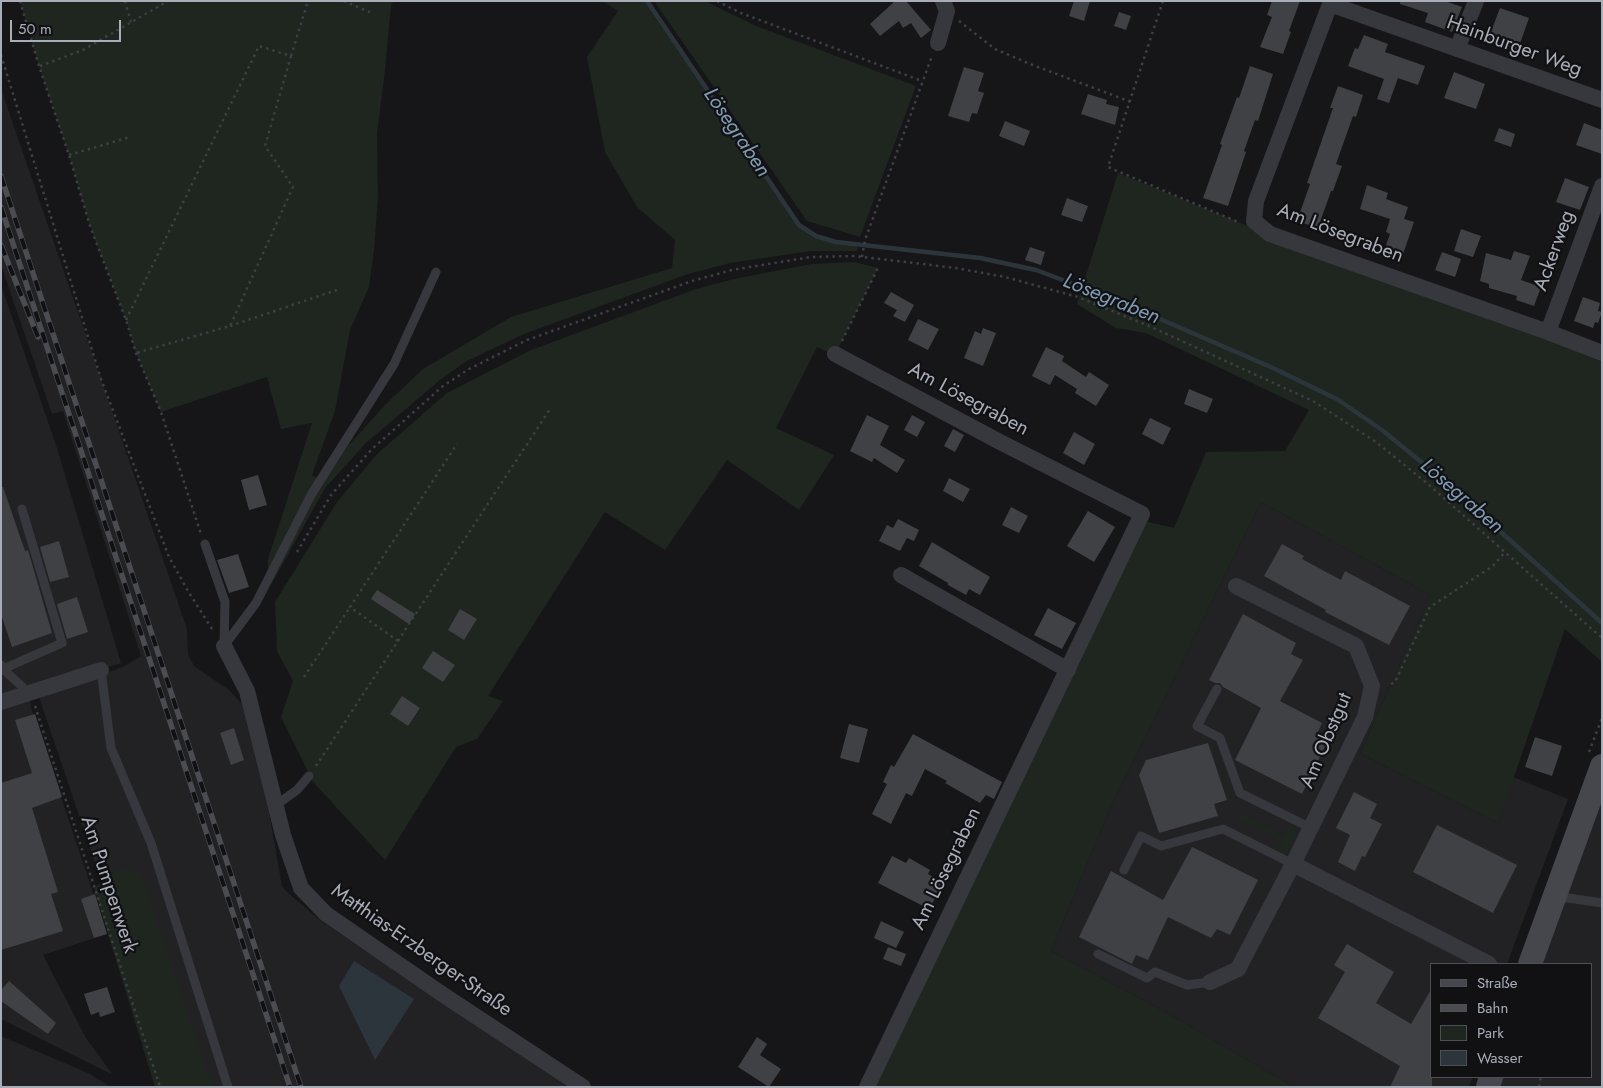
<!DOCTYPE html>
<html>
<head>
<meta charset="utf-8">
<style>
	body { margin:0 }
	#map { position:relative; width:1603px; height:1088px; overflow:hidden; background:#161618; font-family:Jost,sans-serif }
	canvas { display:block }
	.frame { position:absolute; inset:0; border:2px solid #a8adb8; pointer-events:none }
	.legend { position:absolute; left:1430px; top:963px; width:162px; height:115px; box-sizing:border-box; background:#111113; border:1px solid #4d4f55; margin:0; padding:6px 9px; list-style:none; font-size:15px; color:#a8adb8 }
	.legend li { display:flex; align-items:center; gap:10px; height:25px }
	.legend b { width:25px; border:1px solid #4d4f55 }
	.scale { position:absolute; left:10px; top:20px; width:111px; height:22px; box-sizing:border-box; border:2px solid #a8adb8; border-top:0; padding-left:6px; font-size:15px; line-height:18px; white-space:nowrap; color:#a8adb8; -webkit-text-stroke:4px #111113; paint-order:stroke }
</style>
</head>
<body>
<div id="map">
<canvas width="1603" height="1088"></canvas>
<div class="frame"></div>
<ul class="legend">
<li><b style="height:6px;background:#45474d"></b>Straße</li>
<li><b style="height:6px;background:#4a4c52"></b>Bahn</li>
<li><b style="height:14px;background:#1e261f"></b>Park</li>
<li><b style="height:14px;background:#2c353c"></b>Wasser</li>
</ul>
<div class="scale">50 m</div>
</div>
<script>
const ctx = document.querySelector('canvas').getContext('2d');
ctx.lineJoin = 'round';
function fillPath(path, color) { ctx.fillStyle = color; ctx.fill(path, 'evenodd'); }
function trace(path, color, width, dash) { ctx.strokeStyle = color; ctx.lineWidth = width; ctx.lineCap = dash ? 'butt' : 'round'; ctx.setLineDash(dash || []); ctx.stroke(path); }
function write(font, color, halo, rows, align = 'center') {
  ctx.font = font + ' Jost,sans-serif'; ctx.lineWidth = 4.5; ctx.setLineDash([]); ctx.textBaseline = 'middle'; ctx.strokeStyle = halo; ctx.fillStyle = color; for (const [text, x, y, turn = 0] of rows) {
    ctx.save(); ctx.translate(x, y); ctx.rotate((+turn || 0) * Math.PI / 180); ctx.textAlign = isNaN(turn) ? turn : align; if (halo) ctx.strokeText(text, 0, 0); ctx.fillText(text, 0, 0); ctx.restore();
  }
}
const built = new Path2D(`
	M1 89 187 629 188 654 194 666 229 690 242 704 268 807 282 886 287 892 321 921 568 1087H171L170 1085 39 697 123 667 141 656 63 411 52 414 1 265Z
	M1 285 57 448 121 663 29 693 31 708 107 934 43 955 86 1038 113 1075 1 1019Z
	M1261 502 1431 595 1360 753 1498 823 1513 777 1568 799 1507 964H1432V1077H1473L1469 1087H1294L1162 1010 1051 951 1111 806Z
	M1602 794V1087H1498L1501 1077H1592V964H1539Z
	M1 1036 88 1073 111 1087H1Z`);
const green = new Path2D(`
	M20 1H394L391 5 385 70 377 134 378 197 374 250 369 287 350 330 335 411 312 475 324 482 347 447 385 405 423 369 511 317 672 268 675 240 637 207 605 152 587 57 618 11 602 1H647L799 227C821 238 832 243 858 246L857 251H811L730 263 688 274 524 334 465 362 440 380 366 443 325 488 271 585 268 579V559L312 423 281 429 267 377 161 412 136 353 126 320 90 226 69 155 39 66Z
	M654 1H705L756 26 916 86 860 237 807 221Z
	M1118 173 1260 231 1404 281 1602 362V662L1565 629 1498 823 1360 753 1431 595 1261 502 1111 806 1051 951 1162 1010 1294 1087H865L1136 519 1174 528 1206 452 1285 451 1309 410 1146 333 1116 328 1077 304Z
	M855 262 878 268 835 355 817 347 776 428 834 455 799 510 727 460 665 550 605 512 488 696 503 701 477 739 456 747 385 860 313 782 281 717 293 681 277 651 275 602 337 502 377 454 447 393 531 350 696 289 734 279 811 264Z
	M1240 813 1284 837 1288 827 1298 832 1287 855 1277 851 1282 840 1238 818Z
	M120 868 140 872 213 1087H155L94 888Z`);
const water = new Path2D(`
	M354 961 414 999 375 1060 339 986Z`);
const stream = new Path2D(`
	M647 1 799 225 816 236 836 242 980 258 1036 270 1121 302 1273 368 1320 391 1337 399 1382 430 1442 479 1602 623`);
const building = new Path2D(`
	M895 1H906L931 30 921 38 911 23 903 28 899 21 880 36 870 24Z
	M1074 1H1090L1084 21 1069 16Z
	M1272 1H1300L1289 31 1291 32 1283 54 1260 47 1272 17 1267 15Z
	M1400 1H1445L1462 7 1452 32 1425 22 1428 13 1400 4Z
	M1500 8 1529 18 1517 52 1487 42Z
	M1119 12 1131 16 1126 30 1114 26Z
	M1364 35 1388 44 1385 52 1425 66 1418 85 1398 78 1389 103 1377 99 1384 79 1348 66 1355 48 1358 49Z
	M1250 66 1273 74 1258 121 1255 120 1244 151 1246 152 1228 206 1203 198 1222 145 1220 144 1237 97 1239 98Z
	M964 67 984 73 978 91 984 93 977 114 972 113 969 122 948 116Z
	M1454 72 1485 84 1476 109 1444 98Z
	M1338 86 1363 95 1356 117 1353 116 1336 164 1342 166 1333 191H1331L1318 228 1297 221 1310 184 1307 183 1333 108H1330Z
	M1088 94 1107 100 1106 104 1119 107 1115 125 1081 114Z
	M1005 121 1030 131 1024 146 999 136Z
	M1584 123 1602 130V154L1576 145Z
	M1499 128 1515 134 1511 147 1494 141Z
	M1565 178 1589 187 1580 210 1556 202Z
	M1367 185 1388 193 1386 199 1408 207 1404 219 1414 222 1402 257 1384 251 1390 234 1386 232 1390 219 1360 209Z
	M1067 198 1088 206 1082 222 1061 215Z
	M1461 229 1481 236 1473 257 1454 251Z
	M1030 247 1045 252 1041 265 1025 260Z
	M1514 251 1530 256 1521 280 1541 287 1534 306 1516 300 1517 296 1489 288V284L1480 281 1486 253 1511 260Z
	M1442 252 1461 259 1455 277 1435 270Z
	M891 292 914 305 905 322 893 316 897 310 884 303Z
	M1583 297 1600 303 1598 311 1602 312 1598 323 1595 322 1593 328 1574 321Z
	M918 319 939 329 928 350 908 340Z
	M983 328 996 333 983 366 964 358 975 331 981 334Z
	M1046 347 1064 356 1062 361 1086 377 1089 372 1109 385 1096 406 1075 393 1077 389 1055 375 1050 385 1032 376Z
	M1189 389 1213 399 1207 413 1184 404Z
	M867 415 889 426 880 445 905 460 897 473 874 458 872 462 850 451Z
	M912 415 925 422 917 437 904 430Z
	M1150 418 1171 428 1163 445 1142 434Z
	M953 429 964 435 955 452 944 446Z
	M1074 432 1095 444 1084 465 1063 453Z
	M258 475 267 505 249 510 241 480Z
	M949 478 970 489 963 502 943 491Z
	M1 487H3L25 551 28 550 52 633 12 647 1 614Z
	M1011 507 1028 516 1019 533 1002 525Z
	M1088 511 1115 527 1094 562 1067 546Z
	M898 519 919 530 914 541 907 538 900 551 879 541 887 525 893 528Z
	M59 541 69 577 50 582 40 547Z
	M932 542 990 577 980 595 969 589 966 595 948 585V583L919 566Z
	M1282 544 1304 556 1302 559 1341 580 1345 571 1410 606 1389 645 1325 612 1326 610 1264 576Z
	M238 554 249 587 229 593 217 560Z
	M377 590 415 614 409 624 371 599Z
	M77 597 88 632 67 639 57 604Z
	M1048 608 1076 623 1062 649 1034 635Z
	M460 609 477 619 464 640 448 630Z
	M1243 614 1296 643 1291 654 1303 660 1280 701 1322 723 1317 734 1328 740 1302 794 1235 760 1261 708 1223 687 1220 683H1215L1209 680Z
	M433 651 455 665 443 682 422 668Z
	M402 696 420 708 408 726 390 714Z
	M35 714 62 797 32 808 58 892 51 894 63 931 1 950V783L32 773 15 720Z
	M849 724 868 729 859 763 840 758Z
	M234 728 244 760 231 765 220 733Z
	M913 734 1002 782 994 799 986 795 980 803 945 783 947 781 925 769 912 796 906 793 891 824 872 814 887 784 883 782 891 765 894 767Z
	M1535 737 1562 746 1552 776 1525 767Z
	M1208 743 1227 800 1214 804 1218 816 1159 833 1139 775 1146 760Z
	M1354 792 1377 804 1370 818 1382 824 1365 857 1362 856 1355 871 1338 862 1350 835 1336 828Z
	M1437 825 1517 865 1493 913 1413 872Z
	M1192 847 1258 880 1230 935 1217 929 1211 938 1168 917 1148 960 1136 955 1132 964 1079 937 1111 871 1163 900Z
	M892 856 906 863 909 858 930 870 928 874 944 883 929 909 878 883Z
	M95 894 107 934 94 938 81 899Z
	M881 921 904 932 896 948 874 938Z
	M1347 944 1394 972 1376 1003 1411 1024 1432 988V1087H1390L1400 1066 1318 1018 1345 972 1334 965Z
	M888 947 906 954 901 966 883 959Z
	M9 981 56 1023 48 1034 1 1001V990Z
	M107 987 115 1012 100 1017 99 1012 91 1015 84 994Z
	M757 1037 767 1044 760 1055 781 1069 769 1087 738 1067Z`);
const path = new Path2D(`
	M20 1 39 66 69 155 90 226 126 320 136 353 161 412 201 534
	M125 1 131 22
	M344 1 374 14
	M717 1 741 13 922 81
	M1163 1 1108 167 1238 222
	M959 21 995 49 1030 64 1131 102
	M1 55 101 379 169 557 188 591 212 629
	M291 56 308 1
	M40 66 83 50 168 1
	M69 155 130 137
	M862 257 865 240 932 56
	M126 320 259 46 291 56 265 146 293 187 230 326 136 353
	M230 326 337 290
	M842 341 878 268
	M297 552 331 495 372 449 443 386 469 369 527 340 692 281 732 270 811 257 855 256 956 268 1005 277 1078 297 1149 326 1313 401 1376 442 1428 484 1602 638
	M398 641 350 607 457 444
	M304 677 350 607
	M1391 684 1395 682 1430 607 1493 566 1505 552
	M35 706 160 1087
	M1589 752 1602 718
	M316 766 550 409
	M1539 1087 1541 1077`);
const lane = new Path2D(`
	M205 544 225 602 224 646
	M224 646 256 603 311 495 394 364 436 272
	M1 665 3 669 29 693
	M3 669 62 643 22 509
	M101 670 111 748 151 843 228 1087
	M1217 689 1197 726 1220 738 1240 793 1311 828
	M276 805 297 790 309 776
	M1124 870 1141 836 1161 846 1223 829 1293 864
	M1555 896 1602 903
	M1098 954 1147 978 1155 972 1187 985 1210 982`);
const street = new Path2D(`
	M1331 1 1330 4 1602 100
	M1330 4 1256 201 1254 221 1270 234 1548 332 1602 353
	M938 43 947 11 943 1
	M1457 49 1476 1
	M1548 332 1602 186
	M835 354 1000 442 1142 514 867 1087
	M901 575 1068 670
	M224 646 247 691 283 835 301 888 326 914 442 994 583 1087
	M1 702 101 670
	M1293 864 1489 964
	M1210 982 1238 969 1293 864 1365 717 1372 686 1356 646 1236 586`);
const secondary = new Path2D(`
	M1530 964 1602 766
	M1488 1087 1491 1077`);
const rail = new Path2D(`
	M1 176 301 1087
	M1 207 290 1087
	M1 245 38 337`);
const streetNames = [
	["Hainburger Weg",1514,47,20],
	["Am Lösegraben",1340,234,21],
	["Ackerweg",1555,251,-70],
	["Am Lösegraben",968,400,28],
	["Am Obstgut",1327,741,-67],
	["Am Lösegraben",947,869,-64],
	["Am Pumpenwerk",108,885,72],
	["Matthias-Erzberger-Straße",421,951,35]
];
const waterNames = [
	["Lösegraben",736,133,56],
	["Lösegraben",1111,300,22],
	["Lösegraben",1461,497,41]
];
fillPath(built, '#222225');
fillPath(green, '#1e261f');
fillPath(water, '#2c353c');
trace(stream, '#2c353c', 4.5);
fillPath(building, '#404145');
trace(path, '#3d3f44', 2.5, [2.5, 4]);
trace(lane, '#37383d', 9);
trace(street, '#37383d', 16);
trace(secondary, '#45474d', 24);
trace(rail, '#4a4c52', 5.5);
trace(rail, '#111113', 4, [11]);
write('20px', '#a8adb8', '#111113', streetNames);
write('italic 21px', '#7f9bb3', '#111113', waterNames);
</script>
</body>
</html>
